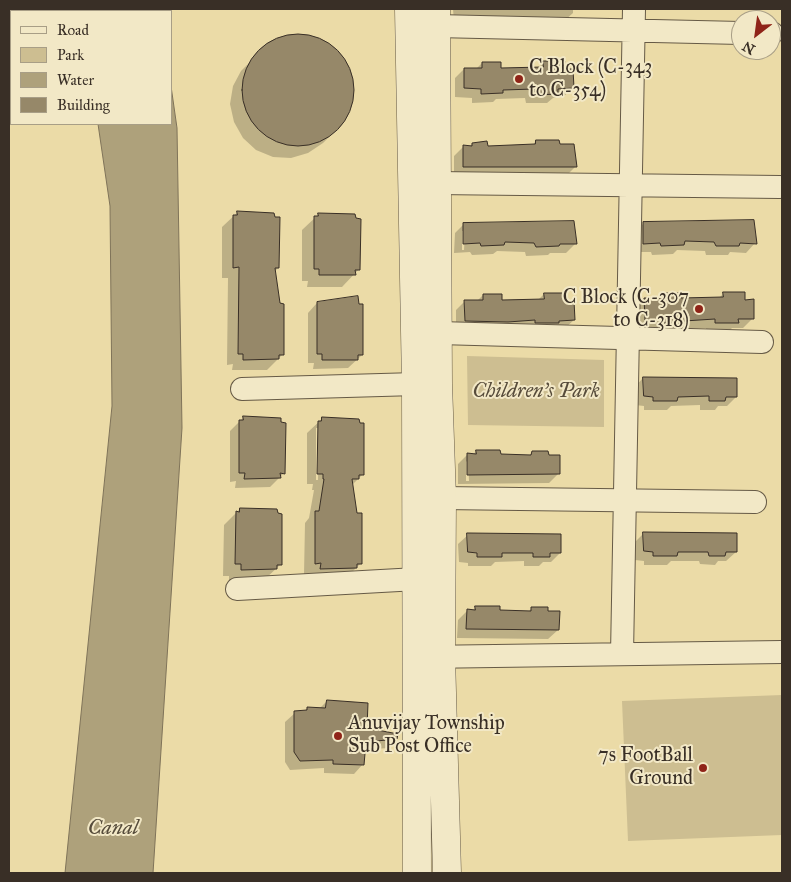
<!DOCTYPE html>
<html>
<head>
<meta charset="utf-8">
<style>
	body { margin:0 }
	#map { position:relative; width:791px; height:882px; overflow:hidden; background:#ebdba7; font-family:"IM FELL Great Primer",serif }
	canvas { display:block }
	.frame { position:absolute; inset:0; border:10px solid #392f26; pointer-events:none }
	.legend { position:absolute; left:10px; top:10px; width:162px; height:115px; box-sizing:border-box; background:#f2e8c6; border:1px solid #a89e86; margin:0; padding:6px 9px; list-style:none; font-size:15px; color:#392f26 }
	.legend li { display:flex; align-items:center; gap:10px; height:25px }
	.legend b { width:25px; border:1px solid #a89e86 }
	.north { position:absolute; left:731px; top:10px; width:50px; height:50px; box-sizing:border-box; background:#f2e8c6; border:1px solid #a89e86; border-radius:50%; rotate:210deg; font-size:14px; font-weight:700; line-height:20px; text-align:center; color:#392f26 }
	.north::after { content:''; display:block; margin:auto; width:18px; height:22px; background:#8f2418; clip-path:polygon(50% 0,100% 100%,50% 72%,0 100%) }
</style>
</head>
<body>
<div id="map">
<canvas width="791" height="882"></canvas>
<div class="frame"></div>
<ul class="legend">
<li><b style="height:6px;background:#f2e8c6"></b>Road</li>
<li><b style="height:14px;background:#cdbe91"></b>Park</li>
<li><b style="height:14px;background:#aea17b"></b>Water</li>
<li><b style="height:14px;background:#968869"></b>Building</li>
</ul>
<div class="north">N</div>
</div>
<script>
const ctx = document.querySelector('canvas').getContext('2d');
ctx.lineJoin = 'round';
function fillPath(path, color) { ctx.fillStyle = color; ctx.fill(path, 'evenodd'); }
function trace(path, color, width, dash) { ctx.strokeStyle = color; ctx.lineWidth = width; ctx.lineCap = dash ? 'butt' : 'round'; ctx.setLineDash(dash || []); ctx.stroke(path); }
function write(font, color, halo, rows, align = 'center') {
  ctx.font = font + ' "IM FELL Great Primer",serif'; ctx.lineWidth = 4; ctx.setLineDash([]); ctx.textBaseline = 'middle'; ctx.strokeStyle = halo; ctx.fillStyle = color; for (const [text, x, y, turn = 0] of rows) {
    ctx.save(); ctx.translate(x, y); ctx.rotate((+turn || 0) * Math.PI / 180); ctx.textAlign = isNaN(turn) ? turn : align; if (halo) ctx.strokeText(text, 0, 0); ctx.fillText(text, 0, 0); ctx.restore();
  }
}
const green = new Path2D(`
	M467 356 604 360V427L468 425Z
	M782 695V835L628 841 622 701Z`);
const water = new Path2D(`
	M82 9H161V11H82Z
	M171 86 177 128 182 428 153 873H65L112 406 110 206 98 124H171Z`);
const shadow = new Path2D(`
	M453 9H573V13L563 22 454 21Z
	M302 36 319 40 335 50 346 64 352 81 353 98 347 115 336 130 323 143 308 153 291 158 273 157 256 150 243 138 234 122 230 104 233 86 241 71 267 45 284 38Z
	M482 63 500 70 538 68 543 63 563 71 573 88 563 97 553 98 547 103H526L525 98 496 99 493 102 472 103V98L455 97V78L464 69H476Z
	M536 141 575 167 566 176H454V156L463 147H469L472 144 486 147 532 146Z
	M238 212 278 268 274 272 283 354 267 370H232L233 364 227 365 228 278H222V227Z
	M319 214 359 269 342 287H307L308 281H302V230Z
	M644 223 755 243 746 253 730 252 728 255H706L705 251 677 250 673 254 652 255 651 252H634V233Z
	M464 224 575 244 566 253H550L548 255 526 256 525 252 497 251 493 254 472 255 470 252 454 253 455 233ZM462 231H465L464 250H462Z
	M724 293 743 301 753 318 743 328H732L728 332H706V328L636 329 635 309 644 299 657 300 662 294 680 300 718 299Z
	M544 294 564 302 574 320 564 329 456 330V310L465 301H477L483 295 500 301 538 300Z
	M317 303 362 355 348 368 313 369 314 363H308V313Z
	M643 378 736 397 727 406H718L715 410H700V405L671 406 667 410H644V406L635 405 634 388Z
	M244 417 284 473 270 487 235 488 236 481 230 482V431Z
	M322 419 363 474 352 485 360 564 349 575 304 574 305 523 309 518 314 490H312L313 484H307V433ZM316 428H319L318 480H316Z
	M476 451 500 456H528L532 453 558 474 549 483 458 484V464L467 455H473ZM468 460 469 481H466V462Z
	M240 509 281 564 263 581 229 582V576H223L224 525Z
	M643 534 736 552 726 561H718L715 565 700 564 699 561H671L667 565H644V561L635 560 634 543Z
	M468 535 560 553 551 562H543L539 566H524V561L495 562 491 566H468V563L459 562 458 544Z
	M476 607 499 612H528L532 608 547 612 558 630 548 639 457 638 458 620 467 611H472Z
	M327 701 366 729 396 739 387 748 364 750 363 764 354 774 324 773V768L290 770 285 762V722L295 713 304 712 307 708 319 709Z`);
const building = new Path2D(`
	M242 90a56 56 0 1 1 112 0a56 56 0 1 1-112 0Z
	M543 61H565L564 69H573L574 88 558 89V94L535 95 534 89 503 90V93L481 94V89L464 88V68H482V62H501V68L543 67Z
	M536 140H559L560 144H574L577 167H463V145L472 146V143L487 141 488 146 535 144Z
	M237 211 274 213 275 217H280L279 268H275L280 303 284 304V355H279V359L243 360V354H238L239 267 233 268V215H237Z
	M318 213 355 214 356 218 361 219 360 270H355L356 275H319V269H314V216H318Z
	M754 220 757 244 740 243 739 246H716L714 242 685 241 684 245 661 246 660 243 643 244V222Z
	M574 221 577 244H560L559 246 536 247 534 243 505 242 504 245 481 246 480 243 463 244V223Z
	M723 292H745V300L754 299V319H738L739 323H715V319L684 321 683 323H662L661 320H645L644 298H663L662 293H681V298L723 297Z
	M544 293H566L565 301H574L575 320 559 321V323H535V320L508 322 465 321 464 300H483V294H502V300L544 299Z
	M358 296 359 304H363V355H358V360H322V354H317V302Z
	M643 377 737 378V397H726L725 401H709V396L678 397 677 401H653V397L644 396Z
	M243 416 281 418V422L286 423 285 474 280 473 281 478 244 479 245 473H239V420H243Z
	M322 417 359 419 360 423H364V475H359V479H352L357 513H362V564H357V568L320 569 321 563 315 564V511H319L324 479H323V474H317L318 421H321Z
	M476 450H500L501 454 531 455 532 451H548L549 455H560V474L467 475V453L476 454Z
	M240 508 277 509 278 513 282 514V565H277V569L241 570V564H235L236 511 239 512Z
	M643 532 737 533V552H726L725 556H709L708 552H678L677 556H653V552L644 551Z
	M467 533 561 534V553H550V557H533V553H502V557H477V553L468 552Z
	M475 606H500V610L531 611V607H548V611H560L559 630 466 629 467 609 475 610Z
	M327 700 368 703 367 728 398 734 397 739 366 742 364 765 333 764V760L300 761 294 752V711L307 710V707L325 708Z`);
const minor = new Path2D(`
	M436 26 741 33
	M771 33H772
	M436 183 780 187
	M439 333 762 342
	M242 389 416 384
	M442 498 755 502
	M237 589 417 579
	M622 654 634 9
	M423 657 782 652`);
const tertiary = new Path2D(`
	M409 9 416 384 417 873
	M436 9 438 384 442 498 441 657 447 873`);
const markers = [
	[519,79,5,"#8f2418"],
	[699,309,5,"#8f2418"],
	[338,736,5,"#8f2418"],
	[703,768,5,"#8f2418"]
];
const poiNames = [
	["C Block (C-343",529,68],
	["to C-354)",529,91],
	["C Block (C-307",689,298,"right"],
	["to C-318)",689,321,"right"],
	["Anuvijay Township",348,724],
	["Sub Post Office",348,747],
	["7s FootBall",693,756,"right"],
	["Ground",693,779,"right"]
];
const parkNames = [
	["Children's Park",536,392]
];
const waterNames = [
	["Canal",113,829]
];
fillPath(green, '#cdbe91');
fillPath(water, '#aea17b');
trace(water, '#7f7359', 1);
fillPath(shadow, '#0003');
fillPath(building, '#968869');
trace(building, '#392f26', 1);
trace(minor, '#665a46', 24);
trace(tertiary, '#665a46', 29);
trace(minor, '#f2e8c6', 22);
trace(tertiary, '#f2e8c6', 28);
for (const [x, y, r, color] of markers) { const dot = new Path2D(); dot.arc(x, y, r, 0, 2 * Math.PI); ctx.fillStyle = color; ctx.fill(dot); trace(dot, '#f2e8c6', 2); }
write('20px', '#392f26', '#f2e8c6', poiNames, 'left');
write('italic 20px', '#574c3b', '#f2e8c6', parkNames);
write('italic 21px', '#564c3b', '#f2e8c6', waterNames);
</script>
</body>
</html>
